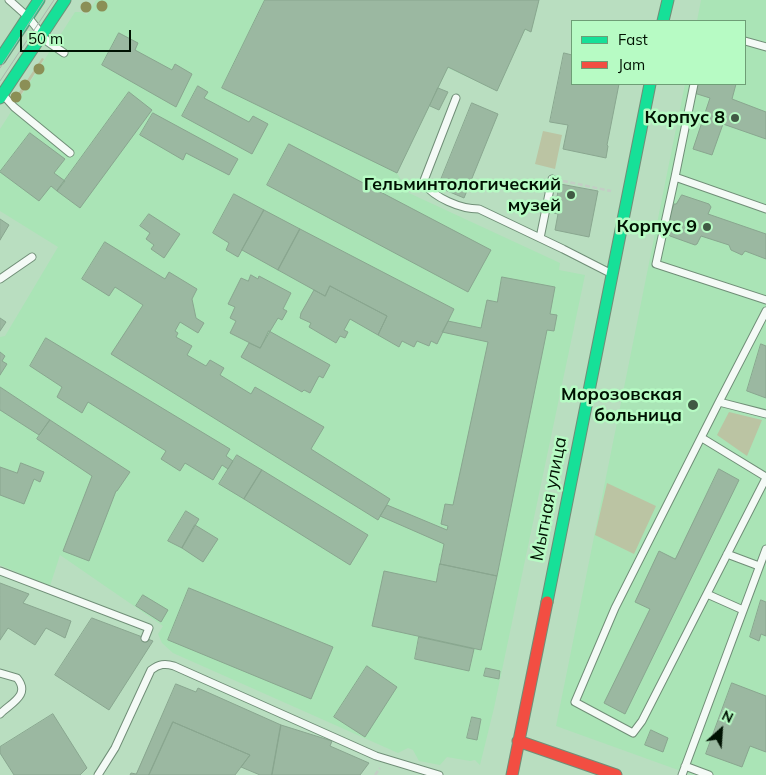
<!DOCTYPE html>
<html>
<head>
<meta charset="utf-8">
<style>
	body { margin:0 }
	#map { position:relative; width:766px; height:775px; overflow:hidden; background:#b9dec0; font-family:Mulish,sans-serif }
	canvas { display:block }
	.legend { position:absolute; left:571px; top:20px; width:175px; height:65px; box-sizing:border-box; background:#b7fbc4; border:1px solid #6e9e76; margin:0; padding:6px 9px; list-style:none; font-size:15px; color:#001202 }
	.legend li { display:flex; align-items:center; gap:10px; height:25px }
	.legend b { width:25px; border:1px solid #6e9e76 }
	.north { position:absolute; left:696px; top:705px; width:50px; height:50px; -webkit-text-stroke:4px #b7fbc4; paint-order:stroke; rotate:26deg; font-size:14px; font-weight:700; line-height:20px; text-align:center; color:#001202 }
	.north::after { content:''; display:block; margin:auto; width:18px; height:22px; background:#001202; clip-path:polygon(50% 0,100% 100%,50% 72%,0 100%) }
	.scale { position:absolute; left:20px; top:30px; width:111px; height:22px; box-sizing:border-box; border:2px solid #001202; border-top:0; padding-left:6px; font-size:15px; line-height:18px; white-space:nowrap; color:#001202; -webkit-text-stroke:4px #b7fbc4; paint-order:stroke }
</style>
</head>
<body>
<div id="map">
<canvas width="766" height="775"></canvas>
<ul class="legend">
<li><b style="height:6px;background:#16e098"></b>Fast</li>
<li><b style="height:6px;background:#f24e42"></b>Jam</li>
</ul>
<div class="north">N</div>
<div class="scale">50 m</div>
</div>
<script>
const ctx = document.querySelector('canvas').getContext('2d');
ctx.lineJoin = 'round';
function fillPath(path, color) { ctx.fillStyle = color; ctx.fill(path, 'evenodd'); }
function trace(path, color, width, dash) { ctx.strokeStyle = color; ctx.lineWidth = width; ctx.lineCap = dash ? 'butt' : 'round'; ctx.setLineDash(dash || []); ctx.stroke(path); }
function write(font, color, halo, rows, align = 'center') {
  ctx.font = font + ' Mulish,sans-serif'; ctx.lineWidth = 5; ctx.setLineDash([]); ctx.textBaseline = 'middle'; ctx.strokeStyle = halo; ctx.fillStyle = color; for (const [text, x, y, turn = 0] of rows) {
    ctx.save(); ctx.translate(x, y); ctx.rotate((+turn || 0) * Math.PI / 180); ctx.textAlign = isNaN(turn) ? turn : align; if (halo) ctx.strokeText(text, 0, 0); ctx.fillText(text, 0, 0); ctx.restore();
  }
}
const built = new Path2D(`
	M96 0H539L531 32 525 30 497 91 448 68 397 173 409 193 560 263 559 270 585 275 494 708 480 765 475 760 470 761 447 757 440 765 419 761 413 750 408 748 398 753 173 653 162 643 158 634 163 626 60 555 50 586 0 565V337L5 336 58 247 0 211V129L75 12H82L87 15Z
	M701 0H766V775H692L556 726 685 84H745V21H697Z`);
const green = new Path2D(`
	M42 58 44 59 17 101 15 98Z
	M543 131 562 135 555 169 535 164Z
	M729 412 762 420 747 456 717 435Z
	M607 483 656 506 634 554 595 535Z`);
const building = new Path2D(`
	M265 0H539L531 32 525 29 497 91 448 67 397 173 222 88Z
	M119 33 138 43 135 50 172 70 175 64 192 74 176 107 102 65Z
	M564 53 572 55V84H619L607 145 608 146 606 158 563 149 568 125 550 122Z
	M697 84H736L732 99 766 112V139L723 124 712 155 693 149 710 98 694 93Z
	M198 86 208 92 204 98 249 122 253 116 268 124 252 154 182 116Z
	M438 88 448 92 439 110 430 106Z
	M129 92 152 110 80 208 57 191Z
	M472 103 498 114 464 198 438 187Z
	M153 113 238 159 229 175 186 153 183 160 140 135Z
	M30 133 65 159 54 173 65 181 57 191 51 186 39 201 0 172Z
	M289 144 491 250 468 292 267 185Z
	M560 184 598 191 589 237 555 230 558 214 554 213Z
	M234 194 264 210 238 257 226 250 229 243 213 233Z
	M682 195 709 204 711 207 708 214 766 234V259L745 251 742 255 731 250 729 245 701 236 697 244 695 245 670 236 668 234 670 227 666 226 674 204H676Z
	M264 210 300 229 278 270 242 250Z
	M149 214 180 234 164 258 151 249 154 245 146 239 150 233 140 226Z
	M0 219 9 225 0 240Z
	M300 229 454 309 437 344 431 341 429 346 417 341 414 347 402 341 399 347 378 335 387 316 330 286 325 296 278 270Z
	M105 242 165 279 169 272 197 289 192 299 196 318 204 323 198 333 180 322 175 331 178 333 176 337 192 346 187 355 206 366 210 360 224 368 220 375 251 394 255 387 324 427 311 449 390 499 378 520 111 354 143 305 115 287 109 296 82 279Z
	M251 275 258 279 259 276 291 293 283 309 287 311 282 320 278 318 260 348 230 333 236 321 230 318 235 307 228 304 241 278 248 281Z
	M502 277 555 287 550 314 557 315 554 331 547 330 497 576 440 564 444 544 380 516 387 505 447 530 448 526 441 524 445 504 453 505 488 342 442 332 448 321 481 328 487 300 497 302Z
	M330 286 387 316 378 335 350 319 344 330 348 332 345 338 340 336 336 343 309 327 311 323 300 318 301 313 314 290 325 296Z
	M0 318 6 322 0 331Z
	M269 331 330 365 323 378 319 376 310 393 304 390 302 392 241 357 249 343 260 348Z
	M46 338 230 449 226 456 233 461 228 469 222 465 213 480 185 463 180 471 161 459 166 451 88 402 82 413 57 397 62 387 30 366Z
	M761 344 766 346V398L747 391Z
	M0 352 5 356 2 361 7 364 0 375Z
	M0 387 50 420 39 435 0 410Z
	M50 420 130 472 117 491H116L89 561 63 551 92 476 37 439Z
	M237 455 262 470 244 499 219 484Z
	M21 463 44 472 40 482 34 479 24 504 0 495V467L17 473Z
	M719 469 739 480 625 714 604 703 650 609 635 602 659 551 675 559Z
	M262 470 368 535 350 565 244 499Z
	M186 511 199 519 182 548 168 541Z
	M195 525 218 539 203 562 182 548Z
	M440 564 497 576 481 650 372 626 384 571 436 582Z
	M0 583 29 594 23 603 71 621 65 638 46 628 35 645 8 628 0 640Z
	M189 588 333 647 311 699 168 640Z
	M143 595 168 610 161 622 136 606Z
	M761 600 766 602V636L761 634 759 641 750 637Z
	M92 618 153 641 109 710 55 675Z
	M419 637 474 649 469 671 415 659Z
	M367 666 397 687 365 737 334 717Z
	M486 668 500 671 499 679 484 676Z
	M732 683 766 696V752L750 746 742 767 706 754Z
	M176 684 196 692 198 688 281 725 272 775H260L241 767 250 755 173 722 149 775H130L131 773 136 774Z
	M53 714 87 768 80 775H14L0 753V747Z
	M472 717 481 719 477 740 467 738Z
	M173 722 250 755 235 775H149Z
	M281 725 332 741 330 746 369 763 360 775H272Z
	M651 730 668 738 663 752 645 745Z`);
const path = new Path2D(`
	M563 181 611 191
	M375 775 380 768`);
const lane = new Path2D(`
	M9 0 28 17 48 42 64 53
	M745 41 766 47
	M4 96 14 107 70 153
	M456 98 423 183C435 198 460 209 479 209L563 249 612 274
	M675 177 694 84
	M766 209 675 177 656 264 766 300
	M540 238 552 179
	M0 279 32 257
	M719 402 766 311
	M766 414 719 402 615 608 575 702 633 733 642 721 766 478
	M702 438 766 477
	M727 554 759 566
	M0 571 149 628 145 638
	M707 594 743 610
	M0 673 17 678C31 695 11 703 0 714
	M685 766 709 775
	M98 775 115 748 151 670C159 664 165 663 174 666L376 756 439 775
	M682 775 766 549`);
const fast = new Path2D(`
	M663 21 668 0
	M0 59 39 0
	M0 98 65 0
	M547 602 650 84`);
const jam = new Path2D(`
	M518 741 616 775
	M512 775 547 602`);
const tram = new Path2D(`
	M0 68 44 0
	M0 81 54 0`);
const trees = [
	[102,6],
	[86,7],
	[39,69],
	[25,85],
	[16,97]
];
const markers = [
	[735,118,5,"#415944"],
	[571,195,5,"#415944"],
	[707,227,5,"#415944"],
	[693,405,6,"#415944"]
];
const poiNames = [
	["Корпус 8",725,118],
	["Гельминтологический",561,185],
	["музей",561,206],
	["Корпус 9",697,227],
	["Морозовская",682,395],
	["больница",682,416]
];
const streetNames = [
	["Мытная улица",549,499,-79]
];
fillPath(built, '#aae4b6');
fillPath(green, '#bbc4a3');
fillPath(building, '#9bb8a1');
trace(building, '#89a68f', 1);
trace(lane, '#708e77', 9);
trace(fast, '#708e77', 13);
trace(jam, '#708e77', 13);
trace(path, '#c3cec5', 2.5, [5, 2.5]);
trace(lane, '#f4faf6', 7);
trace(fast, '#16e098', 11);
trace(jam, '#f24e42', 11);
trace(tram, '#abb4ac', 1);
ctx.fillStyle = '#8b8f56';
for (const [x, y] of trees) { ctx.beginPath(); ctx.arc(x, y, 5.5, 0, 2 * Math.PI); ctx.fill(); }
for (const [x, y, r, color] of markers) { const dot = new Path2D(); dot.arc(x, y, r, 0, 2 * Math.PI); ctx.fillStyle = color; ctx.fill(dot); trace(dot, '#b7fbc4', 2); }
write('bold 18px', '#001202', '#b7fbc4', poiNames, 'right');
write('18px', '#001202', '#b7fbc4', streetNames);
</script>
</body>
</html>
